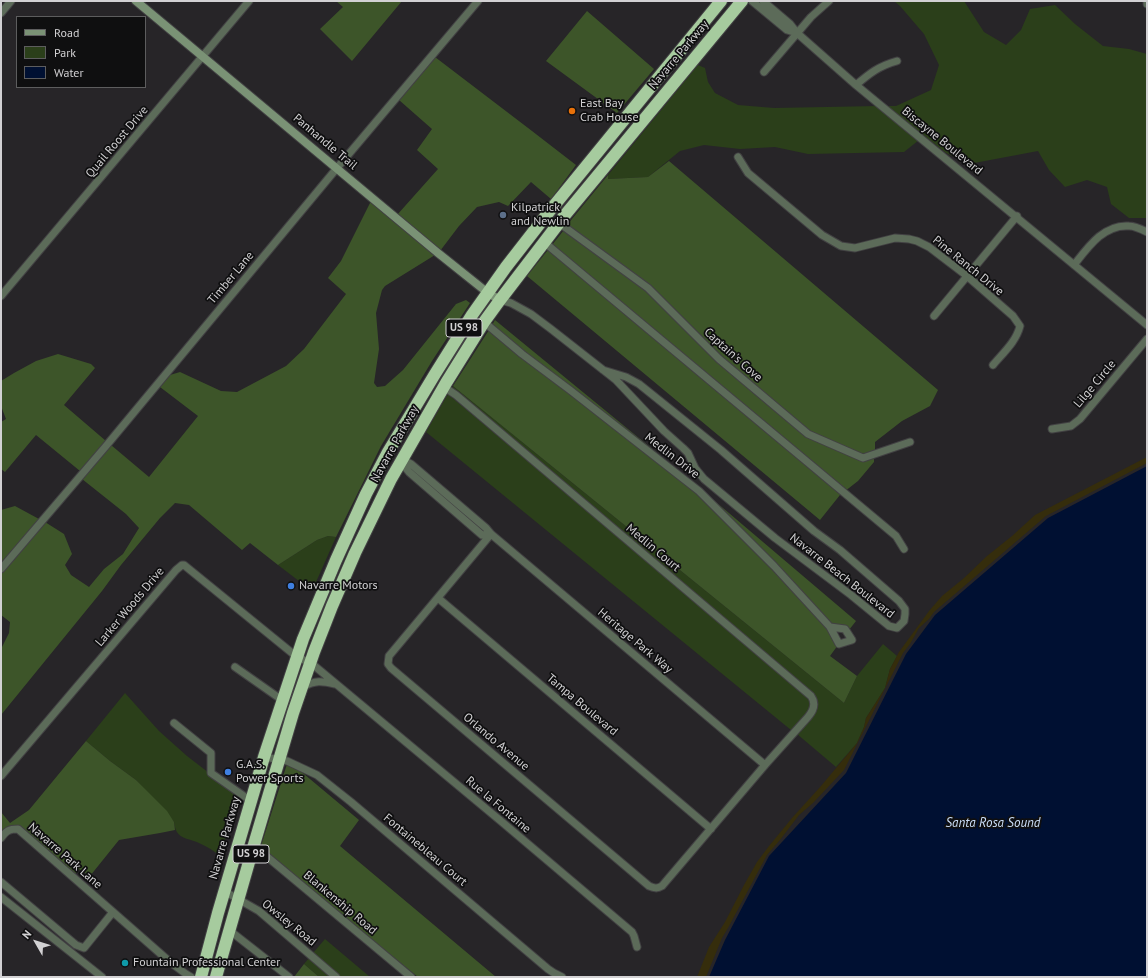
<!DOCTYPE html>
<html>
<head>
<meta charset="utf-8">
<style>
	body { margin:0 }
	#map { position:relative; width:1148px; height:978px; overflow:hidden; background:#272528; font-family:"PT Sans",sans-serif }
	canvas { display:block }
	.frame { position:absolute; inset:0; border:2px solid #d2d1d3; pointer-events:none }
	.legend { position:absolute; left:16px; top:16px; width:130px; height:72px; box-sizing:border-box; background:#0f0f10; border:1px solid #5d5d5e; margin:0; padding:5px 7px; list-style:none; font-size:12px; color:#d2d1d3 }
	.legend li { display:flex; align-items:center; gap:8px; height:20px }
	.legend b { width:20px; border:1px solid #5d5d5e }
	.north { position:absolute; left:16px; top:922px; width:40px; height:40px; -webkit-text-stroke:3px #0f0f10; paint-order:stroke; rotate:309deg; font-size:11px; font-weight:700; line-height:16px; text-align:center; color:#d2d1d3 }
	.north::after { content:''; display:block; margin:auto; width:14px; height:18px; background:#d2d1d3; clip-path:polygon(50% 0,100% 100%,50% 72%,0 100%) }
</style>
</head>
<body>
<div id="map">
<canvas width="1148" height="978"></canvas>
<div class="frame"></div>
<ul class="legend">
<li><b style="height:5px;background:#7a9275"></b>Road</li>
<li><b style="height:11px;background:#2b3f1a"></b>Park</li>
<li><b style="height:11px;background:#001032"></b>Water</li>
</ul>
<div class="north">N</div>
</div>
<script>
const ctx = document.querySelector('canvas').getContext('2d');
ctx.lineJoin = 'round';
function fillPath(path, color) { ctx.fillStyle = color; ctx.fill(path, 'evenodd'); }
function trace(path, color, width, dash) { ctx.strokeStyle = color; ctx.lineWidth = width; ctx.lineCap = dash ? 'butt' : 'round'; ctx.setLineDash(dash || []); ctx.stroke(path); }
function write(font, color, halo, rows, align = 'center') {
  ctx.font = font + ' "PT Sans",sans-serif'; ctx.lineWidth = 3.5; ctx.setLineDash([]); ctx.textBaseline = 'middle'; ctx.strokeStyle = halo; ctx.fillStyle = color; for (const [text, x, y, turn = 0] of rows) {
    ctx.save(); ctx.translate(x, y); ctx.rotate((+turn || 0) * Math.PI / 180); ctx.textAlign = isNaN(turn) ? turn : align; if (halo) ctx.strokeText(text, 0, 0); ctx.fillText(text, 0, 0); ctx.restore();
  }
}
const green = new Path2D(`
	M894 1H964L984 32 1006 45 1021 30 1030 9 1055 5 1075 24 1103 46 1129 49 1147 54V218H1129L1111 204 1107 187 1087 180 1065 187 1049 170 1038 151 969 164 946 153 887 106H896L931 90 939 65 924 34 900 6Z
	M698 65 705 68 708 82 715 93 738 105 774 108 878 106 919 140 904 152 808 154 775 147 740 149 704 145 680 151 648 177 608 179V175Z
	M453 386 844 703 857 676 883 644 897 656 890 669 885 688 866 718 864 727 857 743 836 767 797 734C806 724 820 714 816 698L452 389Z
	M448 394 809 698 811 704 809 711 791 730 426 432Z
	M328 536 336 537 312 591 278 565 317 540Z
	M125 693 159 731 187 756 239 796 220 856C214 851 208 847 201 844 188 837 176 841 174 822L136 780 110 761 86 741Z
	M325 939 370 977H340L313 953Z
	M309 958 331 977H319L304 964Z`);
const forest = new Path2D(`
	M336 1H402L352 61 320 29 343 7Z
	M587 11 654 69 617 113 546 61Z
	M435 57 532 131 576 165 551 199 531 182 508 206 499 202 477 207 459 226 440 251 397 215 438 169 417 150 432 129 399 100Z
	M669 161 938 390 930 406 902 421 875 442V451L863 455 810 431 721 357 650 286 567 225 608 175V179L648 177Z
	M371 201 435 255 385 286 382 290 376 313 379 349 374 383 377 387 385 386 403 370 456 304 466 300 470 303 432 361 381 446 336 537 328 536 317 540 278 565 250 543 242 550 189 505 175 503 160 518 121 565 102 591 1 715V649L9 633 10 622 1 615V574L45 522 64 534 72 554 65 565 71 575 89 587 104 569 123 554 139 528 126 514 82 479 111 445 149 477 198 416 160 387 170 375 180 372 221 391 237 392 286 366 304 349 346 294 328 278 341 261Z
	M564 230 646 291 806 436 862 461 874 458V462L858 481 840 495 820 520 527 276Z
	M495 320 695 484 524 352 492 325Z
	M489 330 697 494 771 568 827 628V629L828 630 838 645 830 656 857 676 844 703 453 386Z
	M58 354 91 364 95 368 64 405 106 441 78 474 80 471 36 435 5 472 1 469V422L6 419 1 406V381L14 373 36 361Z
	M703 491 856 621 849 630 830 623Z
	M15 506 39 519 1 563V510Z
	M86 741 110 761 136 780 167 811 174 822 175 830 160 833 119 840 90 876 79 869 75 874 17 826C11 826 5 827 1 832V812L10 823 29 810Z
	M287 764 298 769 359 820 340 846 496 977H418L380 947 260 849Z
	M304 964 319 977H294Z`);
const sand = new Path2D(`
	M1147 457V463L1046 516 934 612 929 619 919 628 910 644 903 653 844 770 813 803 799 815 780 840 767 855 728 928 722 938 706 977H697L709 947 725 922 744 885 757 862 769 846 792 818 821 786 857 743 864 727 866 718 885 688 890 669 899 652 929 611 942 596 964 578 987 556 1012 536 1035 515Z`);
const water = new Path2D(`
	M1147 466V977H709L725 940 769 856 846 773 906 654 935 615 1048 518Z`);
const street = new Path2D(`
	M752 1 787 30 797 33
	M763 1 790 24 797 33 856 85 1147 325
	M1147 1V4
	M1 13 11 1
	M764 72 811 17 829 1
	M856 85C870 73 879 66 897 61
	M738 157 748 173 822 235 841 246 855 248 895 238 909 239 917 241 929 247 967 276 1013 316 1020 326C1016 342 1003 353 993 365
	M559 223 648 288 719 359 808 434 863 458 910 442
	M544 242 896 536 904 549
	M1074 265C1088 247 1104 224 1129 226 1135 226 1141 229 1147 232
	M1 296 249 1
	M500 300 511 303 531 314 551 329 616 380 664 431 683 448 688 453 695 468 704 479 775 538 851 595 889 626 897 628 904 621 905 614V609L899 601 840 550 814 531 721 450 639 384 626 377 603 370
	M934 316 1017 216
	M484 322 522 354 570 390 699 491 774 566 830 627 839 644 852 640 845 629 830 627
	M444 387 456 395 811 696C816 703 814 710 808 717L765 765 662 886C657 889 654 888 649 886L391 668 388 664 389 656 491 534
	M1052 429 1071 426 1080 419 1147 339
	M400 461 407 462 411 464 486 528 491 534 765 765
	M400 461 409 472 482 535 491 534
	M1 569 106 446 337 168 478 1
	M438 598 711 829
	M235 667 282 700
	M303 687C315 680 322 681 335 684
	M174 723 211 753V773L251 801
	M264 757 287 761 317 775 351 802 548 969 554 973 562 977
	M1 776 176 570 182 565H184L297 657 311 663 502 822 632 932 634 936 637 947
	M1 838C6 831 9 829 18 829L113 912 84 948 76 945 1 882
	M253 848 265 855 411 977
	M224 891 259 911 336 977
	M1 897 102 977
	M113 912 170 962 186 974 191 977
	M229 930 289 977`);
const secondary = new Path2D(`
	M136 1 438 253 488 293 500 300`);
const highway = new Path2D(`
	M201 977 218 913 264 757 303 639 336 560 366 494 388 452 435 374 472 315 506 267 548 213 721 1
	M216 977 253 848 293 713 314 652 332 606 355 553 391 479 446 383 484 322 500 300 565 215 742 1`);
const markers = [
	[572,111,4,"#e8710a"],
	[503,215,4,"#5c6f8a"],
	[291,586,4,"#3f7fe0"],
	[228,772,4,"#3f7fe0"],
	[125,963,4,"#0f9aa8"]
];
const shields = [
	[464,328,36],
	[251,854,36]
];
const shieldNames = [
	["US 98",464,328],
	["US 98",251,854]
];
const streetNames = [
	["Navarre Parkway",679,55,-50],
	["Biscayne Boulevard",942,141,39],
	["Quail Roost Drive",117,142,-50],
	["Panhandle Trail",325,142,40],
	["Pine Ranch Drive",968,266,39],
	["Timber Lane",231,278,-50],
	["Captain's Cove",733,355,42],
	["Lilge Circle",1095,384,-50],
	["Navarre Parkway",395,444,-61],
	["Medlin Drive",672,456,38],
	["Medlin Court",653,548,40],
	["Navarre Beach Boulevard",842,576,38],
	["Larker Woods Drive",130,607,-50],
	["Heritage Park Way",635,641,40],
	["Tampa Boulevard",582,705,40],
	["Orlando Avenue",496,742,40],
	["Rue la Fontaine",498,805,40],
	["Navarre Parkway",225,838,-74],
	["Fontainebleau Court",425,850,40],
	["Navarre Park Lane",65,856,41],
	["Blankenship Road",340,903,40],
	["Owsley Road",289,923,39]
];
const poiNames = [
	["East Bay",580,104],
	["Crab House",580,118],
	["Kilpatrick",511,208],
	["and Newlin",511,222],
	["Navarre Motors",299,586],
	["G.A.S.",236,765],
	["Power Sports",236,779],
	["Fountain Professional Center",133,963]
];
const waterNames = [
	["Santa Rosa Sound",993,823]
];
fillPath(green, '#2b3f1a');
fillPath(forest, '#3d5529');
fillPath(sand, '#352d0c');
fillPath(water, '#001032');
trace(street, '#424143', 9);
trace(secondary, '#424143', 10);
trace(highway, '#424143', 14);
trace(street, '#5c6b59', 7);
trace(secondary, '#7a9275', 8);
trace(highway, '#a6cb9e', 12);
for (const [x, y, r, color] of markers) { const dot = new Path2D(); dot.arc(x, y, r, 0, 2 * Math.PI); ctx.fillStyle = color; ctx.fill(dot); trace(dot, '#0f0f10', 1.5); }
for (const [x, y, w] of shields) { const box = new Path2D(); box.roundRect(x - w / 2, y - 9, w, 18, 3); ctx.fillStyle = '#0f0f10'; ctx.fill(box); trace(box, '#d2d1d3', 1); }
write('bold 11px', '#d2d1d3', null, shieldNames);
write('12px', '#d2d1d3', '#0f0f10', streetNames);
write('12px', '#d2d1d3', '#0f0f10', poiNames, 'left');
write('italic 13px', '#caddf7', '#0f0f10', waterNames);
</script>
</body>
</html>
